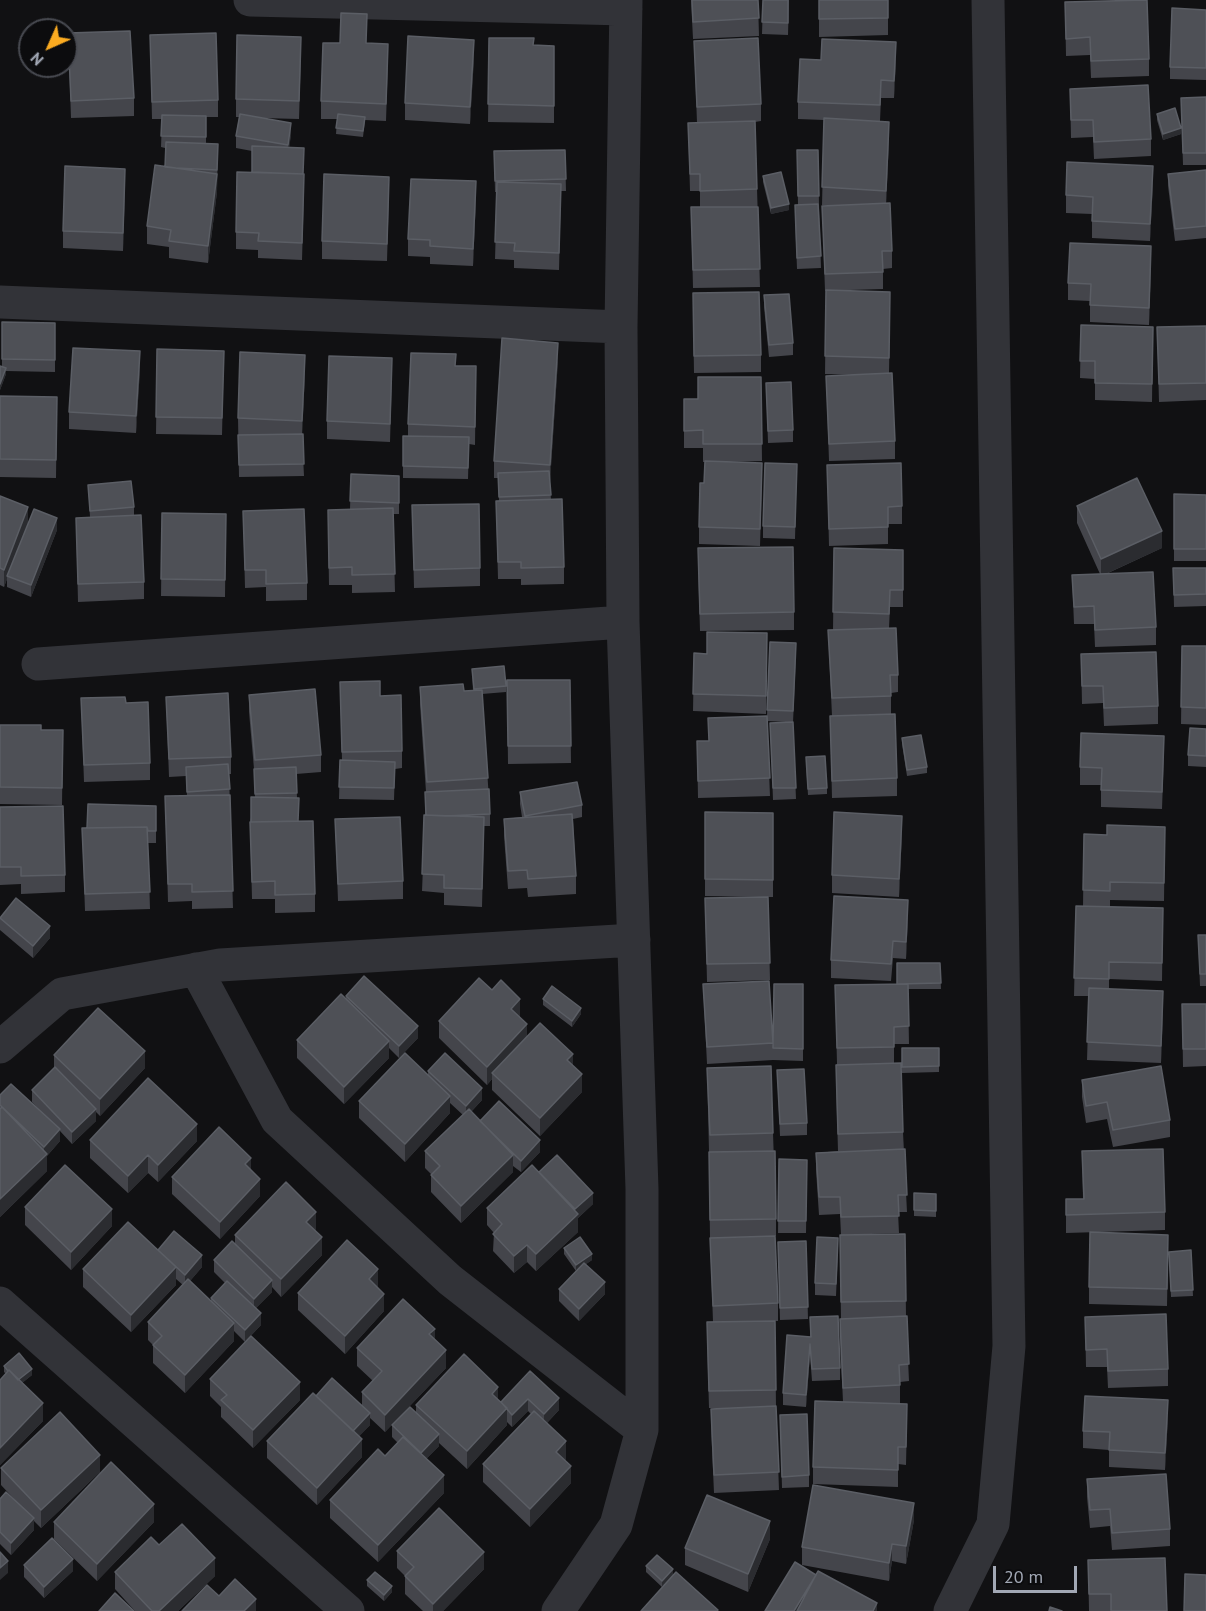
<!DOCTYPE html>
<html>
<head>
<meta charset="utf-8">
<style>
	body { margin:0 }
	#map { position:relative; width:1206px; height:1611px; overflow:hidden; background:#111113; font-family:"PT Sans",sans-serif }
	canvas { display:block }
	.north { position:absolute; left:18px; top:18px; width:60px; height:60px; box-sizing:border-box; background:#0c0c0e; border:2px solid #484a51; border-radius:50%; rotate:225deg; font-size:16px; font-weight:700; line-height:24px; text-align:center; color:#a2a8b5 }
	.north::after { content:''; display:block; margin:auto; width:21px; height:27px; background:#fbab21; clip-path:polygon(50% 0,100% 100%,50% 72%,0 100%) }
	.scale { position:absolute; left:993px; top:1566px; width:84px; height:27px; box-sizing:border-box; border:3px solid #a2a8b5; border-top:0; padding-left:8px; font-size:18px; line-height:21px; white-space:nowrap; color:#a2a8b5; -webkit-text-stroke:4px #0c0c0e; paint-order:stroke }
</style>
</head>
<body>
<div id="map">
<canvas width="1206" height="1611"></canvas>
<div class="north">N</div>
<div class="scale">20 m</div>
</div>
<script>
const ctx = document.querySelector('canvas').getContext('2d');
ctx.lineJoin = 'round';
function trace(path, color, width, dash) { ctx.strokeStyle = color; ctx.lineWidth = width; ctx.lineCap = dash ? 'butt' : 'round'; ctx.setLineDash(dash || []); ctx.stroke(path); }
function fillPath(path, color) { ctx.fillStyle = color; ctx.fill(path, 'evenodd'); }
const minor = new Path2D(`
	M250 0 626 9
	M0 302 621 327
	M38 664 623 622
	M196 969 277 1120 450 1280 642 1430
	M0 1047 62 994 220 965 634 940
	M0 1303 348 1611
	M558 1611 616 1525 642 1430V1189L623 622 621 327 626 0
	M950 1611 993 1524 1009 1346 988 0`);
const wall = new Path2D(`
	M691 0H758L759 36 693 39Z
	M763 0H789L788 35 762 34Z
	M819 0H888V35L819 37Z
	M1065 2 1149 59V76L1091 78 1090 55 1066 56Z
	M1206 10V80L1170 79V67Z
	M68 33 134 98V116L71 118Z
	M150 35 218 100V117H206V143L218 144 217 192 208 263 169 258V247L147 244V226L165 167V148L161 147 162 119H152Z
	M489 38 534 45 554 46V123L488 122Z
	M694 41 761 104V121L755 122 760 287 693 288 691 207H700V191H690L688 123H697Z
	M340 43H366L388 61 386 121 365 120 363 137 336 134 337 119H321V101Z
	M301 54 299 119 260 118 291 135 289 147 303 174 304 191 302 260 258 258V250L236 249V232L252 172V151L236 148V136L239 117H236V99Z
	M474 58 470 124 405 120V103Z
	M896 59 894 98H881L880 121 889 139 886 204 892 251V268L883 269V289L850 290 890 309 889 374 895 441V459L829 461 826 376 857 375 825 374 826 291H825L822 206 833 205H822L824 120 798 119V102L821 60Z
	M1070 89 1151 139V156L1094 159 1093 137 1071 138Z
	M1206 97V165H1183L1181 98Z
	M1157 114 1181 134 1163 140 1157 120Z
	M565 150 566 191H561L559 270 514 268V260L495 259 497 192H495L494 151Z
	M797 150H818L819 205 821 268 797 269 795 217V205H798Z
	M1206 170V238L1175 241 1168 186V174Z
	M763 176 789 210 771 214 763 182Z
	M1153 183 1150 241 1092 238V214L1066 213V195Z
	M125 186 123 251 63 248V231Z
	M389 194 387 261 322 259V241Z
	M476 199 473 266 430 264V257L408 256V239Z
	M1151 264 1149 325 1090 322V301L1068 300V283Z
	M764 295 793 343V355L769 357 764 307Z
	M693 311 761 355V372L694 373Z
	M55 323V372L6 371V374L0 390V366H2V359Z
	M1081 325 1153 327 1152 402 1095 400V379L1080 378Z
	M1206 326V400L1159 402 1157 327Z
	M157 349 224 351 222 435 156 434Z
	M558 360 550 482 551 500 564 567V584L521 585V579H498L496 501H499L498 478H494V461Z
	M456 366H476L475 445 469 444 468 479 403 478V436H408V424Z
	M140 369 136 433 69 429V412Z
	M305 373 302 434 304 476 239 477 238 418Z
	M392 375 390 442 327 439V421Z
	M761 377 762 461 725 462 762 480 760 546 699 544V527L704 483 705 462H703V448H684V399H698Z
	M766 383 793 430V442L768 443Z
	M0 396 57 397 56 478 0 477Z
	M797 464 795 539 763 538V526Z
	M827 465 902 506V524H888V544L829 546Z
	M351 474 399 476V514H393L395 592 352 593V585H329L328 527 350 509Z
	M88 485 134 507V516L144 582V599L78 602 76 518 90 517Z
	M1174 494 1206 495V561H1174Z
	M0 496 28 523 57 530 31 597 7 587V579L4 587 0 585Z
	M412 505 480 568V586L414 588Z
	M1077 506 1162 548 1106 574 1156 627V645L1095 647 1094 624H1074L1072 575 1100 574 1077 523Z
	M243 511 307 583V600L266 601V587L245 588Z
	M162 513 226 514 225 597 161 596Z
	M834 548 903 550V607H890L889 628 898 675V692L891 693V714L832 716 828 630H833Z
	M698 565 794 612V630L700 631Z
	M1173 568H1206V606L1174 607Z
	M767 633 766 714 693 711 694 653 707 654Z
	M770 642 796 655 793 723 796 799 773 800 770 723 786 722 767 721 770 796 698 798 697 741H709L708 718 767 716Z
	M1182 646H1206V725L1181 724Z
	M1081 654 1158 706V724L1104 726 1103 703 1082 704Z
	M472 669 506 686V692L482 694 490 814V826H484L482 907 444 905V893L422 891 426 792 420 704V687L464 691H473Z
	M507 680H570L571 763 508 764Z
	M340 682 380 696 402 751V768L395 769 394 800 339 799 340 760H342Z
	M249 695 321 755V772L296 774 298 821 315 894V912L275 913V899H252L250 822 255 797 254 769 249 712Z
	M166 697 231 757V774H229L233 908 192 909V901L168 902 165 796H187L186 776 169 777Z
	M81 698 126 703 150 763V780L84 782Z
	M830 716 897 778V796L832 798Z
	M0 725 41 730H63L62 805 0 804Z
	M1206 729V767L1188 766V755Z
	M902 738 927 767V773L907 776 902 744Z
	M1164 753 1162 809 1101 807V785H1080V767Z
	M806 763 827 788V794L808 795Z
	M520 792 582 805V817L573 819 576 876V894L528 897 527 888 508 889 504 836V819L522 817 520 804Z
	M156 806V843H148L150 909 85 911 82 828H87Z
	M0 807 65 875V892L21 894V884L0 885Z
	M705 812 773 813V897H768L770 980 707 982 705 898 760 897 705 896Z
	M335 820 403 881V899L338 901Z
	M1165 827 1164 901 1110 900V907L1163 908 1162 981 1109 979V989L1163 1009 1161 1063 1087 1060 1089 996H1074L1076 906H1083L1084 834 1107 835Z
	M902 833 899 897 832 893V875Z
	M0 918 50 938 33 958 0 930Z
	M908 918 906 959 893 958 891 981 831 978V960Z
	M1198 935H1206V986H1200Z
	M940 963 941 989H908L909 1044H894V1063L903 1132 907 1212H898L899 1233 842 1235 905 1234 906 1316 909 1381 900 1382V1403H886L907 1421 906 1465 898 1464V1487L813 1484V1467L843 1402 840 1337V1319H841L840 1252 841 1235 840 1214 819 1215 816 1170V1153L838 1151 836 1082V1065L837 1064 835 985 897 984Z
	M769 981 773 1046 803 984V1061L773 1060 707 1064 703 984Z
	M346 996 418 1038 399 1058 389 1048V1058L344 1104 297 1058V1040L346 999Z
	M543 999 581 1014 572 1027 543 1005Z
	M1182 1004H1206V1066L1183 1067Z
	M520 1016V1017L527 1036 573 1066 582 1092 540 1136 492 1090V1079L487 1085 439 1038V1021Z
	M902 1048H939V1072L902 1073Z
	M54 1055 145 1068 100 1116 96 1112V1121L72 1144 60 1131V1141L47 1156V1171L0 1217V1095L44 1115 32 1102V1090L54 1069Z
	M707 1068 773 1133 776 1219V1236H775L778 1303V1321H775L776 1407 779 1490 714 1493 711 1426V1409L732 1408H709L707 1339 713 1322 710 1238 757 1237 710 1238 709 1170V1152Z
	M777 1070 807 1123V1135L780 1136Z
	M428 1071 482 1100 471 1112 480 1121 540 1152 521 1172 513 1166V1172L461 1223 431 1192V1174L425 1168V1151L463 1115 450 1103V1113L405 1162 359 1118V1101L428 1075Z
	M1082 1080 1170 1120V1137L1113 1147 1107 1119 1086 1123 1082 1097Z
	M90 1140 197 1141 158 1182 148 1173 128 1193 90 1158Z
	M1082 1151 1165 1212V1230L1066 1233V1199H1083Z
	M779 1159 807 1160 806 1233H778Z
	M251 1170 260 1196 220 1239 172 1194V1177Z
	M539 1173 593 1204 578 1218V1232L536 1271 527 1262 514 1273 493 1251 494 1233 487 1225V1208Z
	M914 1193 936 1194V1217L914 1216Z
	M25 1207 112 1226 71 1270 25 1225Z
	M316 1229 315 1230 322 1255 281 1297 272 1287V1292L256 1308 261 1325 245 1342 234 1331V1341L185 1393 153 1363V1345L148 1340V1322L183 1285 176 1279V1285L131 1332 83 1287V1269L158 1250 202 1267 190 1281 211 1301V1298L225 1283 214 1272V1260L235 1244V1235Z
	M806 1241 808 1319 780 1320 778 1242Z
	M564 1248 592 1260 586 1264 605 1294 579 1321 559 1301V1289L576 1271 564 1254Z
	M838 1250 836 1296 815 1295V1283Z
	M1191 1250 1193 1296 1171 1297 1169 1258Z
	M1168 1252 1167 1306 1089 1304V1287Z
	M378 1286 377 1287 384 1311 345 1354 298 1310V1293Z
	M810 1317 840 1368V1380L812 1381 810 1355 806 1407 783 1405V1393L810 1337Z
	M1085 1317 1168 1369V1386L1108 1388 1107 1367H1086Z
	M435 1340 446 1368 385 1432 370 1418V1425L359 1436 362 1457 317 1505 267 1458V1441L316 1396 362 1405V1392L373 1381 357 1366V1348Z
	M4 1366 32 1375 22 1383 43 1421 0 1465V1380L6 1374 4 1372Z
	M530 1371 559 1410 547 1423 566 1459 565 1460 571 1483 530 1527 483 1482V1464L531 1414 528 1411 512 1427 507 1422V1425L467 1469 439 1443V1446L426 1459 444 1493 378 1562 330 1518V1500L385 1456 398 1443 392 1437V1425L416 1413V1405L498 1400 501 1402Z
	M210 1379 300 1400 253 1448 221 1417V1407L210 1396Z
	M780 1415 809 1475V1487L782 1488Z
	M1168 1417 1165 1470 1109 1467V1450L1083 1448V1431Z
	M1 1468 100 1472 41 1528 34 1521V1530L11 1555 0 1544V1499L15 1500 1 1485Z
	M1087 1479 1170 1529V1546L1112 1550 1110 1526 1090 1528 1087 1497Z
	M914 1520 906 1564 892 1561 889 1581 802 1565V1547Z
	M54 1522H154L97 1581 54 1539Z
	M770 1539 748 1592 685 1565V1548Z
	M159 1545 215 1576 178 1611H135L115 1589V1572Z
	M397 1551 484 1569 443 1611H423L405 1594V1576L397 1568Z
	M1088 1560 1167 1611H1089Z
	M24 1565 73 1571 44 1598 24 1577Z
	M646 1566 673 1575 662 1587 646 1572Z
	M367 1580 392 1592 384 1601 367 1586Z`);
const shadedWall = new Path2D(`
	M474 40V58L470 124V107Z
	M896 42V59L894 98V81Z
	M889 122V139L886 208V191Z
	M291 123V135L288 157V145Z
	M1181 128V134L1163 140V134Z
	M1153 166V183L1150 241V224Z
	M125 169V186L123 251V233Z
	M217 174V192L208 263V246Z
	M476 181V199L473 266V249Z
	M789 204V210L771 214V208Z
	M1151 246V264L1149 325V308Z
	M558 343V360L550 482V465Z
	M140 351V369L136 433V416Z
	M305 355V373L302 438V421Z
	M6 368V374L0 390V384Z
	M28 507V525L7 576V579L4 587V570Z
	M57 518V530L31 597V585Z
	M1162 531V548L1101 576V559Z
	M902 816V833L899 897V879Z
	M908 900V918L906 959V942Z
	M50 926V938L33 958V946Z
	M1163 991V1009L1161 1063V1046Z
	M520 999V1016L511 1026V1009Z
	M581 1008V1014L572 1027V1021Z
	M527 1024V1041L492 1073V1079L487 1085V1067Z
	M418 1026V1038L399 1058V1046Z
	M389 1041V1058L344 1104V1087Z
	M145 1051V1068L100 1116V1099Z
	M573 1054V1072L567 1060Z
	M582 1074V1092L540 1136V1118Z
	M482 1088V1100L466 1117V1106Z
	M450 1096V1113L405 1162V1144Z
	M96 1109V1121L72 1144V1132Z
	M197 1124V1141L158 1182V1165Z
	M60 1129V1141L47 1156V1171L0 1217V1199L44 1156V1147Z
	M540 1140V1152L521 1172V1161Z
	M148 1155V1173L128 1193V1176Z
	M513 1155V1172L461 1223V1206Z
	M251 1158V1176L245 1164Z
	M260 1179V1196L220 1239V1222Z
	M593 1193V1204L578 1218V1232L536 1271V1254L575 1217V1209Z
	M112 1209V1226L71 1270V1252Z
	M316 1212V1229L306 1240V1222Z
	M322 1237V1255L281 1297V1279Z
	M527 1245V1262L514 1273V1256Z
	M592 1254V1260L576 1271V1265Z
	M202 1255V1267L185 1287V1275Z
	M176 1267V1285L131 1332V1315Z
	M378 1269V1286L369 1296V1279Z
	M272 1280V1292L254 1310V1299Z
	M605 1282V1294L579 1321V1309Z
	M384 1294V1311L345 1354V1336Z
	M261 1313V1325L245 1342V1330Z
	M234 1323V1341L185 1393V1375Z
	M435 1329V1346L429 1334Z
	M810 1344V1355L806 1407V1395Z
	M446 1350V1368L385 1432V1415Z
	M32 1369V1375L17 1387V1381Z
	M300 1382V1400L253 1448V1430Z
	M498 1387V1404L492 1394Z
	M559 1398V1410L544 1426V1414Z
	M528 1399V1411L512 1427V1415Z
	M1168 1400V1417L1165 1470V1453Z
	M43 1403V1421L0 1465V1448Z
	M507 1408V1425L467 1469V1451Z
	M370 1413V1425L353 1443V1431Z
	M439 1434V1446L421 1464V1453Z
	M362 1439V1457L317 1505V1488Z
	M566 1441V1459L556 1469V1452Z
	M100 1455V1472L41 1528V1510Z
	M571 1466V1483L530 1527V1509Z
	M444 1475V1493L378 1562V1545Z
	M914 1503V1520L906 1564V1546Z
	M154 1504V1522L97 1581V1564Z
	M34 1518V1530L11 1555V1543Z
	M770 1521V1539L748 1592V1574Z
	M892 1544V1561L889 1581V1563Z
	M484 1552V1569L443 1611H433V1604Z
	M215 1558V1576L178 1611H159Z
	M73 1559V1571L44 1598V1587Z
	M8 1561V1573L0 1580V1568Z
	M673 1569V1575L662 1587V1581Z
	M816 1575 801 1611H794Z
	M392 1586V1592L384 1601V1595Z
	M256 1599V1611H244Z
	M877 1603V1611H873Z`);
const building = new Path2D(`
	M692 0H758L759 18 693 22Z
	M763 0H788V23L762 22Z
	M819 0H888V18L819 19Z
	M1147 0 1149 59 1091 61 1090 37 1066 39 1065 2Z
	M1172 8 1206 10V68L1170 67Z
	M341 13 367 14 366 43 388 44 386 104 321 101 323 43H340Z
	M130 31 134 98 71 101 68 33Z
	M216 33 218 100 152 102 150 35Z
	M237 35 301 37 299 101 236 99Z
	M408 36 474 40 470 107 405 103Z
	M489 38H534L533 45 554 46V106L488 104Z
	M758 38 761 104 697 107 694 41Z
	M822 39 896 42 894 81 881 80 880 105 798 102 800 59 821 60Z
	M1148 85 1151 139 1094 142 1093 120H1071L1070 89Z
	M1206 97V153H1183L1181 98Z
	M1175 108 1181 128 1163 134 1157 114Z
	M240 114 291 123 288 145 236 136Z
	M338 114 365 117 363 131 336 128Z
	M162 115 206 116V137L161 136Z
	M824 118 889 122 886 191 822 187Z
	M755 121 757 189 700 191V174H690L688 123Z
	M166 142 218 144 217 170 176 168 165 167Z
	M252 146 304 148 303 174 252 172Z
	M565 150 566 179 495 181 494 151Z
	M797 150H818L819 196H798Z
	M1067 162 1153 166 1150 224 1092 221 1093 197 1066 195Z
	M155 165 217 174 208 246 169 241 171 230 147 226Z
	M65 166 125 169 123 233 63 231Z
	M1206 170V226L1175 229 1168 174Z
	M237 172 304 174 302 243 258 241 259 233 236 232Z
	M781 172 789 204 771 208 763 176Z
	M324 174 389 177 387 244 322 241Z
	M411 179 476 181 473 249 430 246V240L408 239Z
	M497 182 561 184 559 253 514 251 515 243 495 242Z
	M890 203 892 251H882L883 272 825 274 822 206Z
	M818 204 821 256 797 258 795 205Z
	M691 207H758L760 269 693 270Z
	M1070 243 1151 246 1149 308 1090 305 1091 284 1068 283Z
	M826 290 890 292 889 358 825 356Z
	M759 292 761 355 694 356 693 293Z
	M789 294 793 343 769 345 764 295Z
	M2 322 55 323V360L2 359Z
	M1081 325 1153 327 1152 384 1095 383V361H1080Z
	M1206 326V383L1159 384 1157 327Z
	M502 338 558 343 550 465 494 461Z
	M73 348 140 351 136 416 69 412Z
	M157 349 224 351 222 418 156 417Z
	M240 352 305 355 302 421 238 418Z
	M411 353 456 354 455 366H476L475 427 408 424Z
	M329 356 392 358 390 424 327 421Z
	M0 366 6 368 0 384Z
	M892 373 895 441 829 444 826 376Z
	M698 377H761L762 444H703V430L684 431V399H698Z
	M791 382 793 430 768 431 766 383Z
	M0 396 57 397 56 460 0 459Z
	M303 434 304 464 239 465 238 435Z
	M403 436 469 437 468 468 403 466Z
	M705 461 762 463 760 529 699 527 700 483H704Z
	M765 463 797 464 795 527 763 526Z
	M901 463 902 506 888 507V527L829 529 827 465Z
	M549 471 551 495 499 497 498 473Z
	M351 474 399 476V503L350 501Z
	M1137 478 1162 531 1101 559 1077 506Z
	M131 481 134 507 90 511 88 485Z
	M1174 494 1206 495V549H1174Z
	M0 496 28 507 4 570 0 568Z
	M562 499 564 567 521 568V562H498L496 501Z
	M479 504 480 568 414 570 412 505Z
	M393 508 395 574 352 575V567L329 568 328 510Z
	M34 509 57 518 31 585 7 576Z
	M304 509 307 583 266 584V570H245L243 511Z
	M162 513 226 514 225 580 161 579Z
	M141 515 144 582 78 584 76 518Z
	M793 547 794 612 700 614 698 548Z
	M834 548 903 550V590H890L889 614 833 612Z
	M1173 568H1206V594L1174 595Z
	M1153 572 1156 627 1095 630 1094 606 1074 607 1072 575Z
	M896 628 898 675H890L891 696 832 698 828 630Z
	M707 632 767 633 766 696 693 694 694 653 707 654Z
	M770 642 796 643 793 711 767 710Z
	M1182 646H1206V708L1181 707Z
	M1156 652 1158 706 1104 708 1103 686H1082L1081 654Z
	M504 666 506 686 474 689 472 669Z
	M507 680H570L571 746H508Z
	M380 681V696L401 695 402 751 342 752 340 682Z
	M463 684 464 691 482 690 488 778 427 782 420 687Z
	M315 689 321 755 255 760 249 695Z
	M228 693 231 757 169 759 166 697Z
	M125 697 126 703 148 702 150 763 84 765 81 698Z
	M895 714 897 778 832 781 830 716Z
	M767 716 770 778 698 781 697 741H709L708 718Z
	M793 722 796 788H773L770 723Z
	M0 725H41V730H63L62 788 0 787Z
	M1190 728 1206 729V756L1188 755Z
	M1081 733 1164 736 1162 792 1101 790 1102 768 1080 767Z
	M921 735 927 767 907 770 902 738Z
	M825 756 827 788 808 789 806 757Z
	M340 760 395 762 394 788 339 787Z
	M228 764 230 789 187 792 186 767Z
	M296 767 297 793 255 794 254 769Z
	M577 782 582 805 525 816 520 792Z
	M489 789 490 814 445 816 426 815 425 792Z
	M230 795 233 891 192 892V884H168L165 796Z
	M251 797 299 798 298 821 251 822Z
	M88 804 156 806V831H148L147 827 87 828Z
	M63 806 65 875 21 876V867H0V807Z
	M705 812 773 813V880L705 879Z
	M834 812 902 816 899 879 832 875Z
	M572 814 576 876 528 879 527 870 508 871 504 819Z
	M424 815 484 817 482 889 444 888V875L422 874Z
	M400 817 403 881 338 884 335 819Z
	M313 821 315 894 275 895V881L252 882 250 822Z
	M1107 825 1165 827 1164 883 1110 882V891L1083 890 1084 834 1107 835Z
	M147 827 150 892 85 894 82 828Z
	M834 896 908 900 906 942 893 941 891 964 831 960Z
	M768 897 770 963 707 964 705 898Z
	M16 898 50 926 33 946 0 918Z
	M1076 906 1163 908 1162 963 1109 962V979L1074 978Z
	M1198 935H1206V974H1200Z
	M897 963H940L941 983 897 984Z
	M364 976 418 1026 399 1046 346 996Z
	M479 978 492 990 501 980 520 999 511 1009 527 1024 487 1067 439 1021Z
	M769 981 773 1043 707 1047 703 984Z
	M774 984H803V1049L773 1048Z
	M908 984 909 1026 894 1027V1047L837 1048 835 985Z
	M552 986 581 1008 572 1021 543 999Z
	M1089 988 1163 991 1161 1046 1087 1042Z
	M341 994 389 1041 344 1087 297 1040Z
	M1182 1004H1206V1049H1183Z
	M98 1008 145 1051 100 1099 54 1055Z
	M540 1023 573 1054 567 1060 582 1074 540 1118 492 1073Z
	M902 1048H939V1066L902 1067Z
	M405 1053 450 1096 405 1144 359 1101Z
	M445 1053 482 1088 466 1106 428 1071Z
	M901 1063 903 1132 838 1134 836 1065Z
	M771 1066 773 1133 710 1135 707 1068Z
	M1161 1066 1170 1120 1113 1130 1107 1102 1086 1106 1082 1080Z
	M55 1067 96 1109 72 1132 32 1090Z
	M804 1069 807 1123 780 1124 777 1070Z
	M148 1078 197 1124 158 1165 148 1155 128 1176 90 1140Z
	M11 1084 60 1129 44 1147 0 1105V1095Z
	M499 1101 540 1140 521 1161 480 1121Z
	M2 1107 47 1154 0 1199V1109Z
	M469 1109 513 1155 461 1206 431 1175 440 1166 425 1151Z
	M219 1127 251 1158 245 1164 260 1179 220 1222 172 1177Z
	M905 1149 907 1195H898L899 1216 841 1217 840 1197H819L816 1153Z
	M1163 1149 1165 1212 1066 1215V1199H1084L1082 1151Z
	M775 1151 776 1219 710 1220 709 1152Z
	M557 1155 593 1193 575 1209 539 1172Z
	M779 1159 807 1160 806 1221H778Z
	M65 1165 112 1209 71 1252 25 1207Z
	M532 1165 578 1214 536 1254 527 1245 514 1256 493 1234 502 1224 487 1208Z
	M286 1182 316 1212 306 1222 322 1237 281 1279 235 1235Z
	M914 1193 936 1194V1211L914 1210Z
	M128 1222 176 1267 131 1315 83 1269Z
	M174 1231 202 1255 185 1275 158 1250Z
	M1090 1232 1168 1235 1167 1289 1089 1287Z
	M905 1234 906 1301 841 1302 840 1235Z
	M775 1236 778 1303 713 1306 710 1238Z
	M580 1237 592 1254 576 1265 564 1248Z
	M817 1237 838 1238 836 1284 815 1283Z
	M347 1240 378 1269 369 1279 384 1294 345 1336 298 1293Z
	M232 1241 272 1280 254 1299 214 1260Z
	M806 1241 808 1307 780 1308 778 1242Z
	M1191 1250 1193 1290 1171 1291 1169 1252Z
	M584 1263 605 1282 579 1309 559 1289Z
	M188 1279 234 1323 185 1375 153 1345 162 1336 148 1322Z
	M227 1281 261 1313 245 1330 211 1298Z
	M403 1299 435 1329 429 1334 446 1350 385 1415 362 1392 382 1371 357 1348Z
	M1166 1314 1168 1369 1108 1371 1107 1349 1086 1350 1085 1317Z
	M838 1316 840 1368 812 1369 810 1344 806 1395 783 1393 787 1335 811 1337 810 1317Z
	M907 1316 909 1364 899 1365 900 1385 843 1388 840 1319Z
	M775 1321 776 1390 709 1391 707 1322Z
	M251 1336 300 1382 253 1430 221 1400 227 1395 210 1379Z
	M19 1353 32 1369 18 1380 9 1370 8 1371 4 1366Z
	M464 1354 498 1387 492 1394 507 1408 467 1451 416 1405Z
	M9 1370 43 1403 0 1448V1380Z
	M530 1371 559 1398 544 1414 528 1399 512 1415 501 1402Z
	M332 1378 370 1413 353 1431 316 1396Z
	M313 1393 362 1439 317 1488 267 1441Z
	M1085 1396 1168 1400 1165 1453 1109 1450 1110 1432 1083 1431Z
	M815 1401 907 1404 906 1447H898V1470L813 1467Z
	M776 1406 779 1472 714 1475 711 1409Z
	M410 1407 439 1434 421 1453 392 1425Z
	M534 1411 566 1441 556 1452 571 1466 530 1509 483 1464Z
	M60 1412 100 1455 41 1510 1 1468Z
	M807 1414 809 1475 782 1477 780 1415Z
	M403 1437 444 1475 378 1545 330 1500 378 1449 385 1456Z
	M111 1462 154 1504 97 1564 54 1522Z
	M1166 1474 1170 1529 1112 1533 1110 1509 1090 1510 1087 1479Z
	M813 1485 914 1503 906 1546 892 1544 889 1563 802 1547Z
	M6 1492 34 1518 11 1543 0 1532V1499Z
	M707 1495 770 1521 748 1574 685 1548Z
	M439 1508 484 1552 433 1604 405 1576 414 1567 397 1551Z
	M182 1524 215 1558 159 1611H152L115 1572 151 1537 159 1545Z
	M52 1538 73 1559 44 1587 24 1565Z
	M0 1552 8 1561 0 1568Z
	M657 1555 673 1569 662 1581 646 1566Z
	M1165 1558 1167 1611H1111V1594H1089L1088 1560Z
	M795 1562 816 1575 794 1611H765Z
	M818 1571 877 1603 873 1611H797Z
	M375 1572 392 1586 384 1595 367 1580Z
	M676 1572 718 1610 717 1611H641Z
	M1185 1574 1206 1575V1611H1184Z
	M235 1579 256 1599 244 1611H182L207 1585 219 1596Z
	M115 1593 134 1611H99Z
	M1050 1607 1062 1611H1049Z`);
trace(minor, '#323338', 33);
fillPath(wall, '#44454b');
fillPath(shadedWall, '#2b2c30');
fillPath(building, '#4e5056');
trace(building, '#5b5e65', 1.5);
</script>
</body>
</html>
